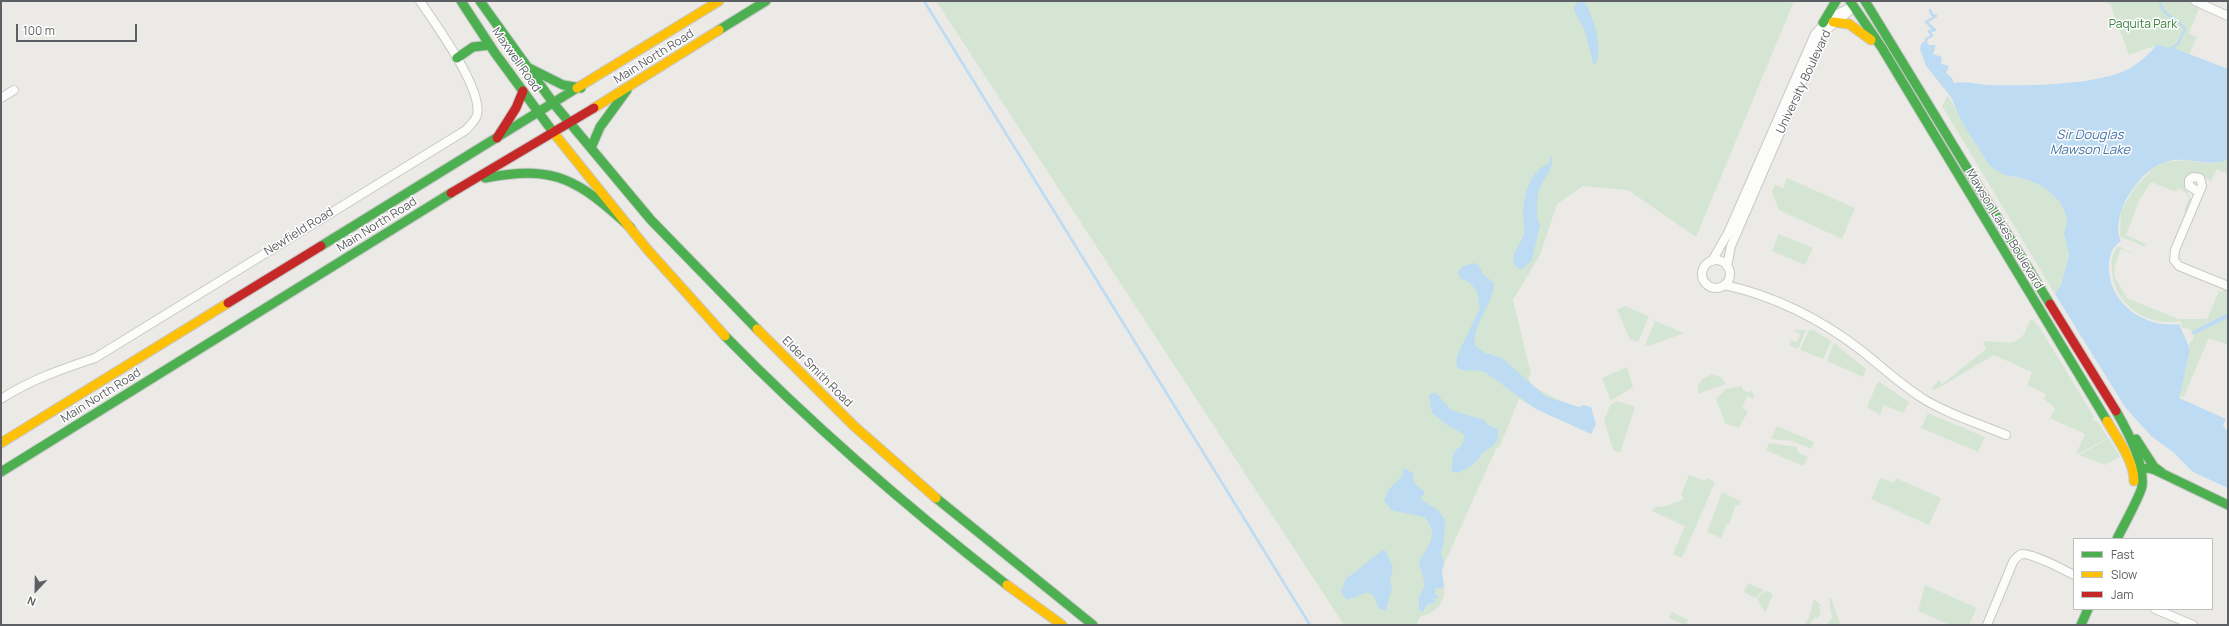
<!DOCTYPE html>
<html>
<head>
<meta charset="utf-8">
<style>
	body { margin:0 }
	#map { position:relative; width:2229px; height:626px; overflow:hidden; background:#ebeae6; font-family:Manrope,sans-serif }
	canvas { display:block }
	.frame { position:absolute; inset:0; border:2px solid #5c5f63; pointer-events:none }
	.legend { position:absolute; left:2073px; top:538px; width:140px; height:72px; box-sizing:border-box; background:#fff; border:1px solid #bebfc1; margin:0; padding:5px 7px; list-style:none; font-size:12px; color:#5c5f63 }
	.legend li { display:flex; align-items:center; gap:8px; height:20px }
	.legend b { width:20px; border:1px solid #bebfc1 }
	.north { position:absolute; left:16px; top:570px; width:40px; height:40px; -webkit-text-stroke:3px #fff; paint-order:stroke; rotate:202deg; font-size:11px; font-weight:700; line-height:16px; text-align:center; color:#5c5f63 }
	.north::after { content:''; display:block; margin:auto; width:14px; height:18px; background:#5c5f63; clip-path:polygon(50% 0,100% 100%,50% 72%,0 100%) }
	.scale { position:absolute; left:16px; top:24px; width:121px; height:18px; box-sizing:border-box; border:2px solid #5c5f63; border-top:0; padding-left:5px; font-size:12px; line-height:14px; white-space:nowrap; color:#5c5f63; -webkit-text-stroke:3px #fff; paint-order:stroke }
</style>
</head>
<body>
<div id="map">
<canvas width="2229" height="626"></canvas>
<div class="frame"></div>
<ul class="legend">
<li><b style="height:5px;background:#4caf50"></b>Fast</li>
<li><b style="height:5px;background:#ffc107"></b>Slow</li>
<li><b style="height:5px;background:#c62828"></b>Jam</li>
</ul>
<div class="north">N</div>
<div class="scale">100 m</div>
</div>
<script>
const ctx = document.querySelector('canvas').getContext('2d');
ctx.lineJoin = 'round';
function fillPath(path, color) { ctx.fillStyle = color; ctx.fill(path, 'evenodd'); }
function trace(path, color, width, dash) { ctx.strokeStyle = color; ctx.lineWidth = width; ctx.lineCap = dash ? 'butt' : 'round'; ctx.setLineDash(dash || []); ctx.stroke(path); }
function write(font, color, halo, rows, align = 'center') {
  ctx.font = font + ' Manrope,sans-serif'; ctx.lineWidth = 3; ctx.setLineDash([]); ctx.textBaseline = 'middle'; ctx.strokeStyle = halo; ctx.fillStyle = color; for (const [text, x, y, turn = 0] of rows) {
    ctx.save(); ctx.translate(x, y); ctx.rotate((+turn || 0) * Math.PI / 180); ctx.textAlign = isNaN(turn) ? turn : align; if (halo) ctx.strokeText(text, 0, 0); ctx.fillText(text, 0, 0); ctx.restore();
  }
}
const green = new Path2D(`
	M936 1H1794L1696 237 1628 190 1583 186 1557 204 1540 255 1513 300 1531 374 1528 379 1533 386 1561 402 1545 396 1527 382 1520 397 1536 409 1519 399 1500 446 1496 449 1423 611 1425 610 1427 605 1435 602 1431 597 1435 595V589L1444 587C1445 605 1436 612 1420 617L1416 625H1344Z
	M2103 1H2196L2201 3 2189 33 2197 37 2189 55C2160 42 2157 45 2129 55L2110 4Z
	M1948 96 1989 165 2011 177 2026 179 2044 187 2060 202 2065 212 2067 222 2065 233 2069 255 2061 285 2055 294 1942 106Z
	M2186 160C2200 163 2215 165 2228 160V174L2217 169 2211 181C2202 178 2197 168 2187 176L2184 185 2191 200 2186 212 2184 211 2189 198 2185 192 2178 188 2176 192 2151 182 2139 201 2126 235 2146 244 2145 247 2120 236 2121 211 2135 187 2154 168 2164 162Z
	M1787 178 1855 208 1842 239 1779 210 1772 192 1775 185 1783 188Z
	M1779 234 1813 248 1805 265 1772 251Z
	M2117 246 2141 257 2121 249 2115 265 2114 276 2127 298 2178 319H2207L2219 291 2222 292 2225 285 2228 286V345L2209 338 2184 396 2178 398 2190 349 2189 344C2198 337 2194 327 2182 328L2180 321C2148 327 2116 306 2112 273 2112 268 2111 262 2112 258 2113 254 2116 250 2117 246Z
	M1625 306 1649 316 1638 342 1630 339 1617 310Z
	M2031 320H2033L2040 328 2094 417 2092 420 2097 421 2108 438 2078 454H2076L2085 434 2050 418 2055 408 2044 399 2046 394 2027 385 2032 372 1994 355 1935 390 1931 389 1939 380 1942 384 1986 349 1983 342C1997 338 2012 350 2024 334 2027 330 2027 324 2031 320Z
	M1655 321 1684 333 1649 346 1645 345Z
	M1795 330H1806L1798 349 1789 345 1791 340 1797 342 1800 334 1794 331Z
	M1809 330H1813L1831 341 1823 359 1800 350Z
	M1834 343 1866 369 1863 377 1827 361Z
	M1627 367 1633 387 1611 401 1602 378Z
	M1712 374 1721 377 1726 384 1698 394V387L1701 380Z
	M1878 381 1909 402 1903 413 1884 405 1880 415 1867 407Z
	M1742 386 1743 390 1748 392 1752 391 1754 395 1753 399 1747 396 1742 408 1748 411 1739 428 1725 423 1716 399 1726 389Z
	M1618 401 1635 407 1620 453 1613 450 1604 420 1611 404Z
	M1928 413 1985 437 1978 452 1921 428Z
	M1777 426 1814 442 1811 449 1792 441 1771 439Z
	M2109 438 2120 457 2105 465 2079 455Z
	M1769 443 1797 447V452L1808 457 1803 466 1766 450Z
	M1689 475 1705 481 1706 478 1715 482 1682 558 1673 554 1685 526 1652 511 1655 507 1667 506 1684 499 1681 494Z
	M1882 478 1893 483 1896 478 1941 498 1929 525 1871 499 1880 479Z
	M1722 492 1741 501 1739 506H1735L1729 525 1727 524 1721 538 1707 532Z
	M1748 583 1764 590 1755 598 1744 592Z
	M1925 585 1977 608 1969 625H1950L1918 611Z
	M1768 591 1773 594 1765 613 1757 598 1763 593Z
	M1831 598 1840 623 1838 625H1826L1832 618 1829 599Z
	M1814 599 1821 605 1819 607 1821 614 1817 619 1815 617 1809 625H1804L1809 618Z
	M1672 612 1688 620 1686 625 1669 618Z`);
const water = new Path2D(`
	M1578 1H1583L1586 4C1594 20 1603 46 1596 64L1593 63 1584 28 1575 13 1574 7Z
	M1925 41 1929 45H1936L1933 54 1942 57 1941 64 1949 66 1946 73 1952 78 1954 83C1966 81 1975 84 1987 85 2024 86 2101 86 2132 67 2141 61 2150 53 2157 45L2176 49 2228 69V160C2207 168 2186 155 2165 162 2138 171 2110 215 2121 241 2112 247 2110 254 2109 265 2107 302 2144 329 2179 324L2190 349 2179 398 2226 419 2223 425 2228 433V488L2193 472 2173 452 2151 436 2125 407 2055 294 2061 285 2069 255 2064 233 2067 222 2065 212 2060 202 2044 187 2026 179 2004 175 1989 165 1961 120 1951 97 1926 66 1920 49 1921 44Z
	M1550 156 1552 157C1554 171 1540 181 1538 195 1537 197 1537 219 1538 221 1538 222 1540 223 1540 225L1532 260 1522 269H1518C1506 254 1521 247 1524 233 1525 227 1523 220 1523 214 1524 194 1530 170 1550 163Z
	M1474 263 1479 265 1482 273 1494 283C1494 304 1473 321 1475 345L1485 353 1502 358 1545 396 1579 407 1584 405 1591 407 1596 424 1591 434 1536 409 1485 372C1471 367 1453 378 1457 356L1480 308 1477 291 1469 282 1460 278 1458 272 1463 266Z
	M2228 313V318L2193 335 2191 332Z
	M1432 393H1436L1451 410 1484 420 1487 424 1498 430V438L1494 445 1482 453C1479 462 1465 471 1456 473L1451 470 1454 452 1462 445 1465 435 1444 423 1432 413 1429 395Z
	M1404 468 1413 473 1414 483 1425 492 1421 498 1422 500 1439 511 1445 520 1444 540 1441 553 1444 563 1442 571 1444 587 1435 589V595L1438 596 1437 599 1432 598 1436 602 1427 605 1423 612 1419 609V597L1425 585 1419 562C1427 547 1441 534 1424 517L1391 510 1384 500 1389 489 1403 475Z
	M1383 550 1386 551 1393 568 1390 580 1392 587 1386 610 1379 609 1374 596 1368 592 1347 600 1341 592 1346 579Z`);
const stream = new Path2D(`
	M924 1 1310 625
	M2160 1C2161 15 2178 19 2185 29L2178 44 2171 48
	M1926 42V39L1932 36 1929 31 1935 30 1926 22 1936 16 1932 15 1930 10`);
const street = new Path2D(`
	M2195 1 2228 16
	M1 98 14 90
	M2199 192 2189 186V180L2193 177 2200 178 2202 186 2175 250 2174 260 2179 266 2228 286
	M1702 274a14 14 0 1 1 28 0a14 14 0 1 1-28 0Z
	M1712 261 1728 233 1815 34 1831 17 1853 6
	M1727 266 1731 246 1822 36C1830 22 1845 19 1853 6
	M1725 285C1774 296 1822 320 1862 351 1882 367 1900 384 1922 398 1947 414 1978 423 2006 435
	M1 399C30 380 62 369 95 358L466 130C469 126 476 120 477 115 483 88 435 24 420 1
	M2155 609 2193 625
	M1987 625 2013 562C2015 559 2018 555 2022 554 2035 554 2062 569 2074 575`);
const fast = new Path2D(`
	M461 1 495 53 553 132
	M480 1 554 104
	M1850 1 1882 48 2107 421
	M1865 1 2050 304
	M1823 23 1836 1
	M719 30 766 1
	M457 58 473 47 490 45
	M527 67 563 85 581 88
	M554 104 651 220 757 329
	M591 148 600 127 627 90
	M485 178C557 164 579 181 631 228
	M321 246 577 88
	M725 336C813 426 908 508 1007 585
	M2116 411C2127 430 2145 463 2142 486 2141 495 2122 528 2117 539
	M2136 439 2154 467 2161 472
	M1 472 451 193
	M2134 472 2148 468 2155 470 2228 505
	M936 498 1093 625
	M2081 625 2088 609`);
const slow = new Path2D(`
	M1833 22 1849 24 1871 40
	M577 88 719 1
	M594 108 719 30
	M553 132 647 249 725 336
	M757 329 854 426 936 498
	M2107 421C2117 439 2134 460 2134 481
	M1 443 228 303
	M1007 585 1062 625`);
const jam = new Path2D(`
	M497 138 516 108 523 91
	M451 193 594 108
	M228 303 321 246
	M2050 304 2116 411`);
const parkNames = [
	["Paquita Park",2143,25]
];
const streetNames = [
	["Main North Road",654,57,-32],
	["Maxwell Road",516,60,55],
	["University Boulevard",1804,82,-65],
	["Main North Road",377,225,-32],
	["Mawson Lakes Boulevard",2004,229,59],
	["Newfield Road",299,232,-32],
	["Elder Smith Road",817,372,45],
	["Main North Road",101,396,-32]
];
const waterNames = [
	["Sir Douglas",2090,135],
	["Mawson Lake",2090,150]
];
fillPath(green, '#d4e6d3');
fillPath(water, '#bddbf3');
trace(stream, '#bddbf3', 2.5);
trace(street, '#c8c8c8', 10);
trace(fast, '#c8c8c7', 11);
trace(slow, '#c8c8c7', 11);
trace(jam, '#c8c8c7', 11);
trace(street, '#fcfcfb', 8);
trace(fast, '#4caf50', 9);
trace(slow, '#ffc107', 9);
trace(jam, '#c62828', 9);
write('12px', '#3c8240', '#fff', parkNames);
write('12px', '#5c5f63', '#fff', streetNames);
write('italic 13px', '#4876a8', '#fff', waterNames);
</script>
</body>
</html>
